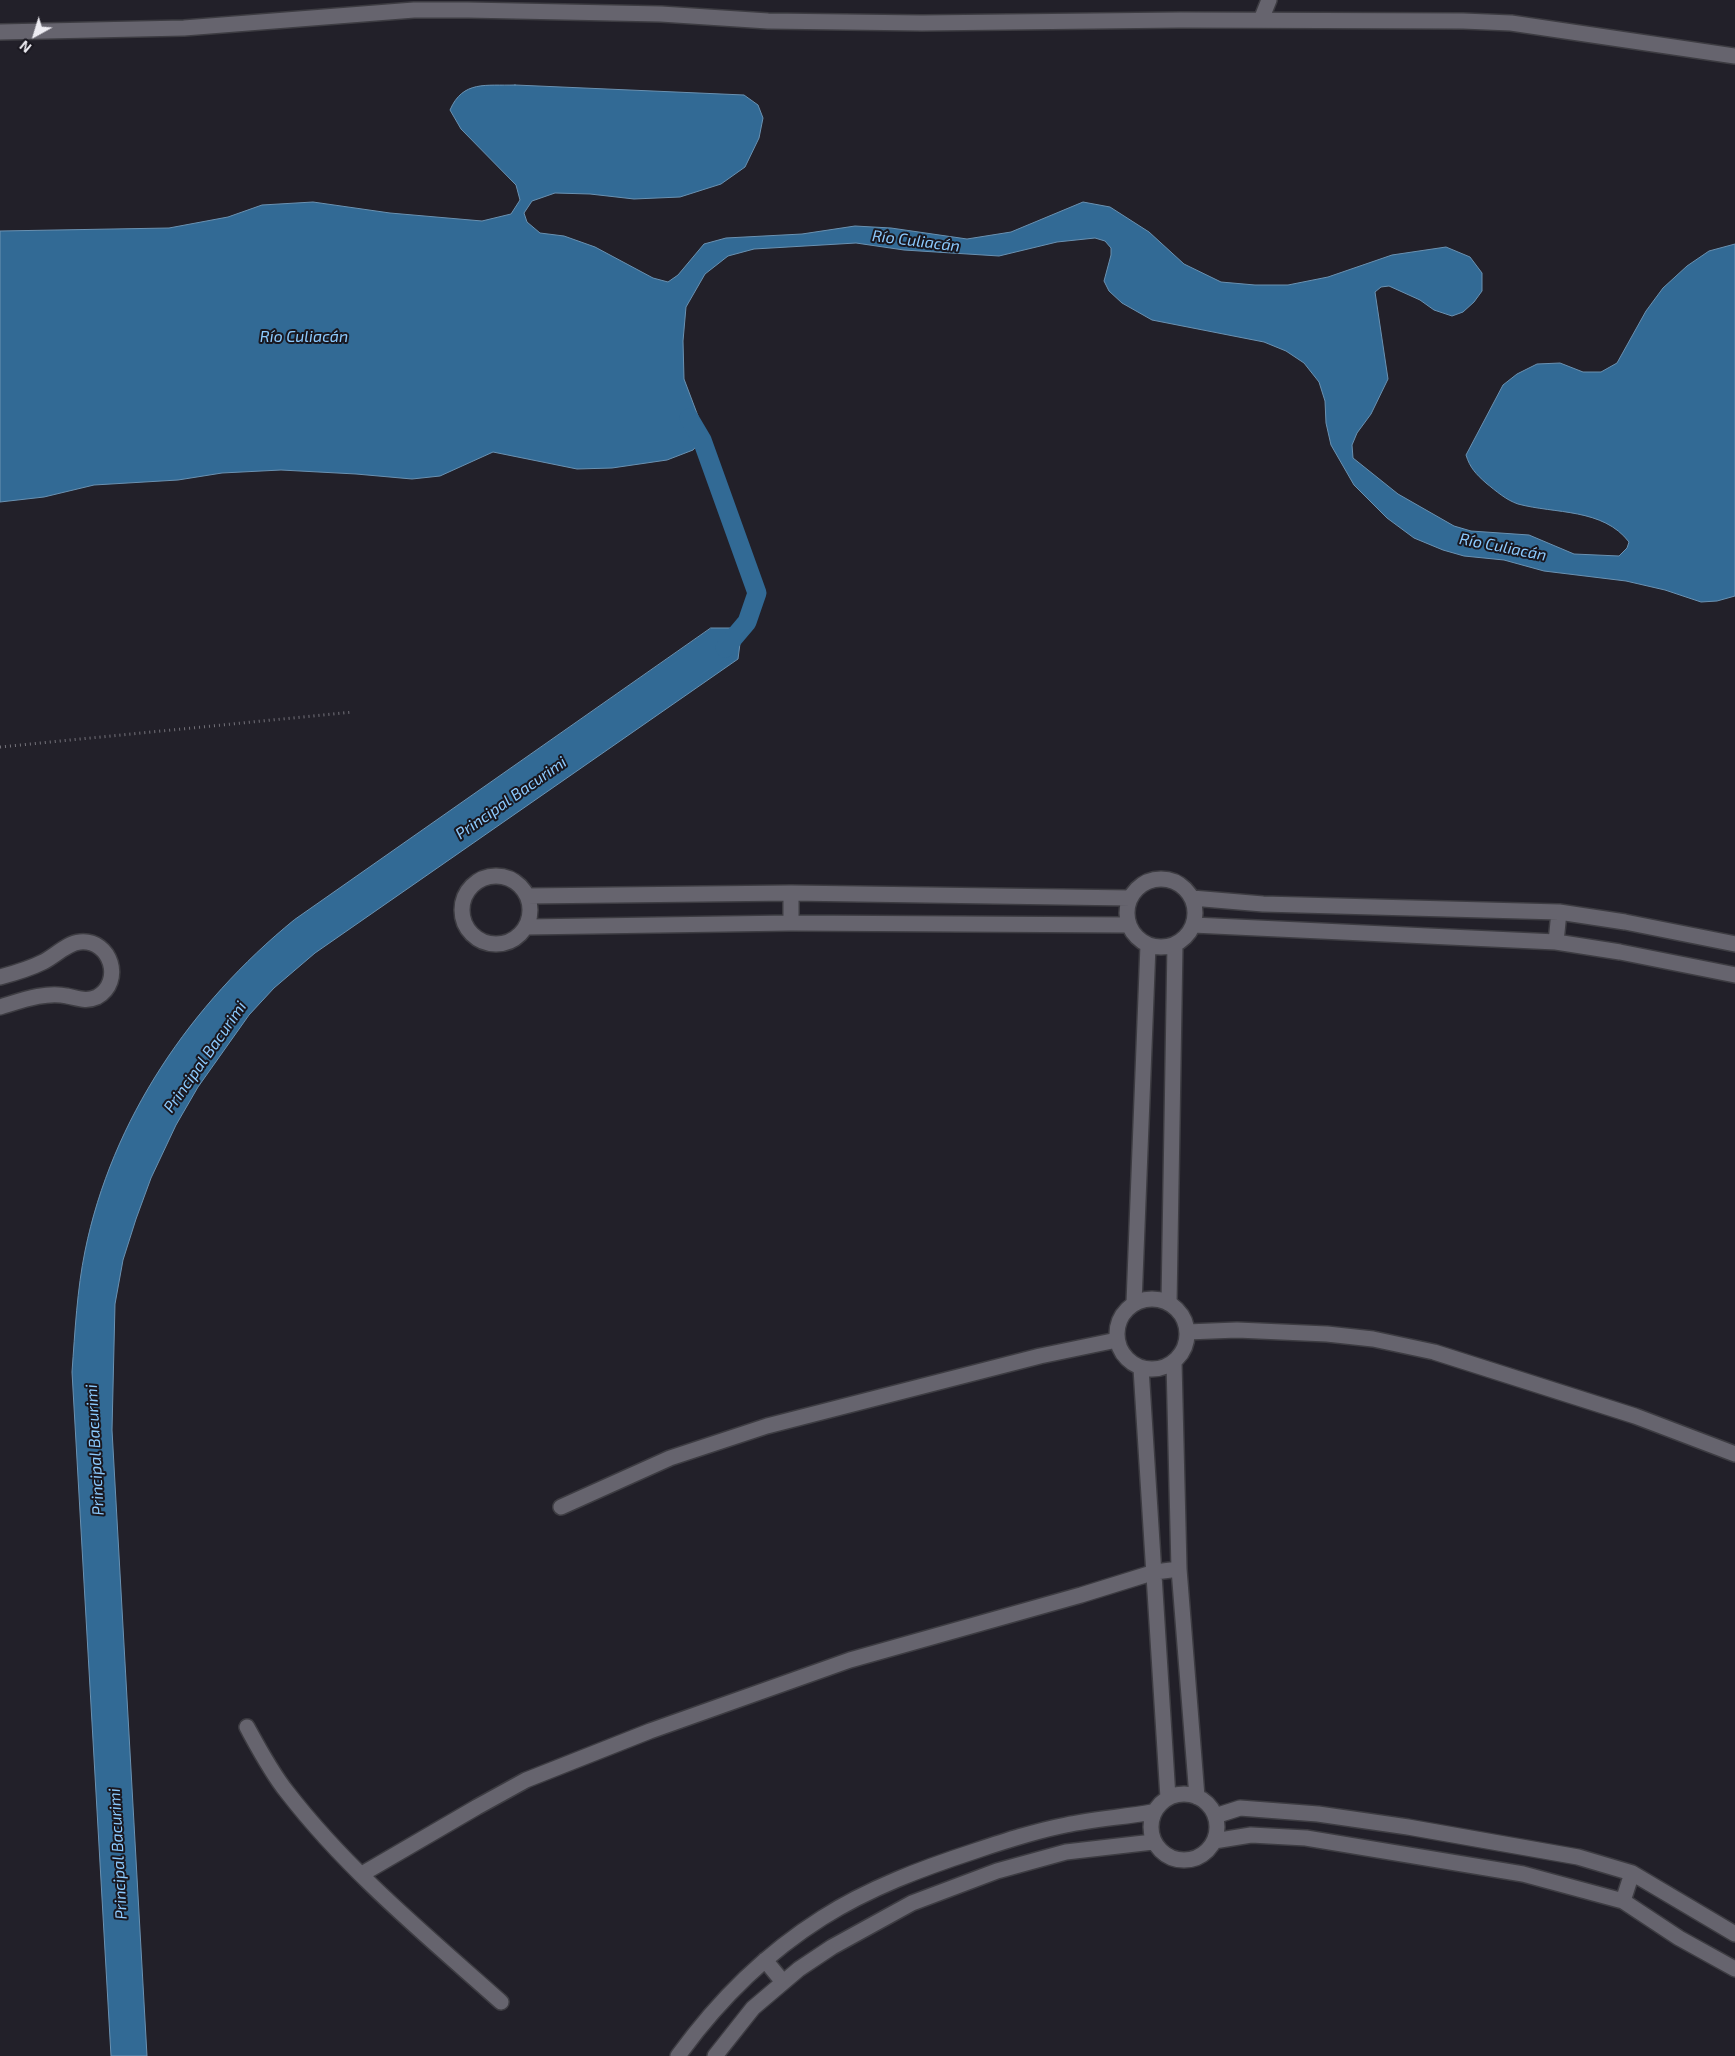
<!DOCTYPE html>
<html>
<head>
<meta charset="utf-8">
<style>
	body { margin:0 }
	#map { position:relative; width:1735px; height:2056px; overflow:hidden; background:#222029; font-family:"Exo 2",sans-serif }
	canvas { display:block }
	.north { position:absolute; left:10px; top:10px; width:50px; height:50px; -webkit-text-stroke:4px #19171f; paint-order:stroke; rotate:219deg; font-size:14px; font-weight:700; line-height:20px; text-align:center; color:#edecf2 }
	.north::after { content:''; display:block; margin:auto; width:18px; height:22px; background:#edecf2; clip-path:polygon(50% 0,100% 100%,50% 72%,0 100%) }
</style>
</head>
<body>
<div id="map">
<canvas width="1735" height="2056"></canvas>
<div class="north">N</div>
</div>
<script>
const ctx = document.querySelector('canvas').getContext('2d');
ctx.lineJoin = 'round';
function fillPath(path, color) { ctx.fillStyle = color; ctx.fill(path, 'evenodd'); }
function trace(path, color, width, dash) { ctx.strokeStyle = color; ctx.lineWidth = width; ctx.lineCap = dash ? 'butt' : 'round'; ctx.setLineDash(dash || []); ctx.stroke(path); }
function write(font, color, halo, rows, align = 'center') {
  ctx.font = font + ' "Exo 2",sans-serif'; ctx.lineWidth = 4; ctx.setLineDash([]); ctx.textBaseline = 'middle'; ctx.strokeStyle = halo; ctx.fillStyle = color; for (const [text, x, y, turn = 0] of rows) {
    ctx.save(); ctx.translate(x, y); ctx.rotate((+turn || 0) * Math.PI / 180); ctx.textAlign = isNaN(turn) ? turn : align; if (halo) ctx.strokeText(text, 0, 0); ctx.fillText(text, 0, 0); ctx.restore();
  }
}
const water = new Path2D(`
	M515 85 744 95 758 105 763 118 759 138 745 167 721 184 680 197 634 199 590 194 555 193 532 201 524 213 527 222 540 233 564 236 595 247 653 278 668 282 678 275 704 244 726 238 802 234 855 226 891 228 967 239 1011 232 1083 202 1110 207 1149 232 1184 264 1221 282 1255 285H1288L1328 277 1392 255 1446 247 1470 257 1482 273V291L1474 302 1463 312 1452 316 1434 310 1420 300 1389 286 1381 287 1375 292 1388 379 1371 414 1357 433 1352 445 1353 458 1398 494 1454 526 1471 531 1529 535 1574 554 1619 556 1627 548 1629 542C1603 508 1555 514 1518 504 1506 500 1496 491 1486 483 1476 474 1470 468 1466 455L1503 385 1517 374 1537 364 1560 363 1583 372H1601L1617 363 1646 311 1663 288 1687 266 1709 251 1735 244V596L1717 601 1701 602 1665 590 1626 581 1544 571 1504 560 1464 556 1443 550 1414 538 1387 518 1354 485 1331 445 1326 423 1325 401 1319 382 1304 363 1286 351 1264 342 1152 320 1122 303 1109 291 1104 281 1111 255V248L1105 241 1095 238 1057 242 999 256 904 250 856 243 754 249 728 256 705 274 686 307 683 341 684 379 701 424 702 440 693 450 667 460 612 468 577 469 493 452 440 476 412 479 356 474 281 470 222 473 178 480 94 485 44 497 0 502V231L169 228 228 217 262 205 313 202 390 213 482 221 511 214 520 200 516 185 461 129 450 110C463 80 486 86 515 85Z
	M711 628H742L738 659 315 953 274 988 249 1015 198 1087 176 1125 151 1178 136 1219 123 1260 115 1304 112 1430 147 2056H111L72 1372C75 1331 77 1290 85 1251 112 1119 191 1004 294 920Z`);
const canal = new Path2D(`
	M689 418 702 440 757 593 747 622 725 648`);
const path = new Path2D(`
	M0 747 353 712`);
const minor = new Path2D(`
	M1261 20 1269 0
	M0 32 184 28 414 10H468L661 14 768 21 922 23 1180 20 1463 21 1511 23 1735 56
	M462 910a34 34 0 1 1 68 0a34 34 0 1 1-68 0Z
	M1127 913a34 34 0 1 1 68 0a34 34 0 1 1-68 0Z
	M791 893V923
	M527 896 791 893 1130 898
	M1192 898 1263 904 1559 912 1625 922 1735 944
	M1193 925 1556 942 1620 952 1735 975
	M526 927 791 923 1129 925
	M1556 942 1559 912
	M0 977C15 973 29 969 43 962 55 956 67 943 80 942 111 939 124 982 97 997 86 1002 78 998 67 996 46 991 20 1001 0 1007
	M1117 1334a35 35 0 1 1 70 0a35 35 0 1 1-70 0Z
	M1134 1303 1148 945
	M1169 1303 1175 944
	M1187 1332 1237 1330 1327 1334 1373 1339 1434 1352 1635 1416 1735 1454
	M1174 1362 1179 1569 1197 1797
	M1141 1368 1168 1798
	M561 1507 670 1458 767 1426 1040 1356 1117 1340
	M247 1727C259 1749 271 1772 287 1792 348 1871 427 1936 501 2002
	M1151 1827a33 33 0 1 1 66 0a33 33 0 1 1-66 0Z
	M1215 1816 1240 1808 1318 1814 1408 1827 1578 1857 1632 1873 1735 1934
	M1214 1841 1251 1835 1306 1838 1523 1874 1623 1901 1679 1938 1735 1969
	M362 1874 477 1807 526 1780 650 1731 850 1660 1081 1595 1155 1572 1179 1569
	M1623 1901 1632 1873
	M765 1960 783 1982
	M678 2056C717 2002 765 1954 822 1918 869 1888 923 1868 975 1851 1005 1841 1035 1831 1066 1825 1094 1819 1124 1817 1152 1812
	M715 2056 753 2008 799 1969 832 1947 912 1903 997 1871 1066 1852 1153 1842`);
const waterNames = [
	["Río Culiacán",916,241,7],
	["Río Culiacán",304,337],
	["Río Culiacán",1503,547,11],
	["Principal Bacurimi",511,798,-35],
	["Principal Bacurimi",205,1057,-55],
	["Principal Bacurimi",95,1450,-93],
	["Principal Bacurimi",118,1854,-93]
];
fillPath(water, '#326a95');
trace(water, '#6a91b1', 1);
trace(canal, '#326a95', 19);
trace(minor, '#3d3c42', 18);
trace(path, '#74727a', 3, [1, 4]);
trace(minor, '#66646e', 15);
write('italic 16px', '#8ccafe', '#19171f', waterNames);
</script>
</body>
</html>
